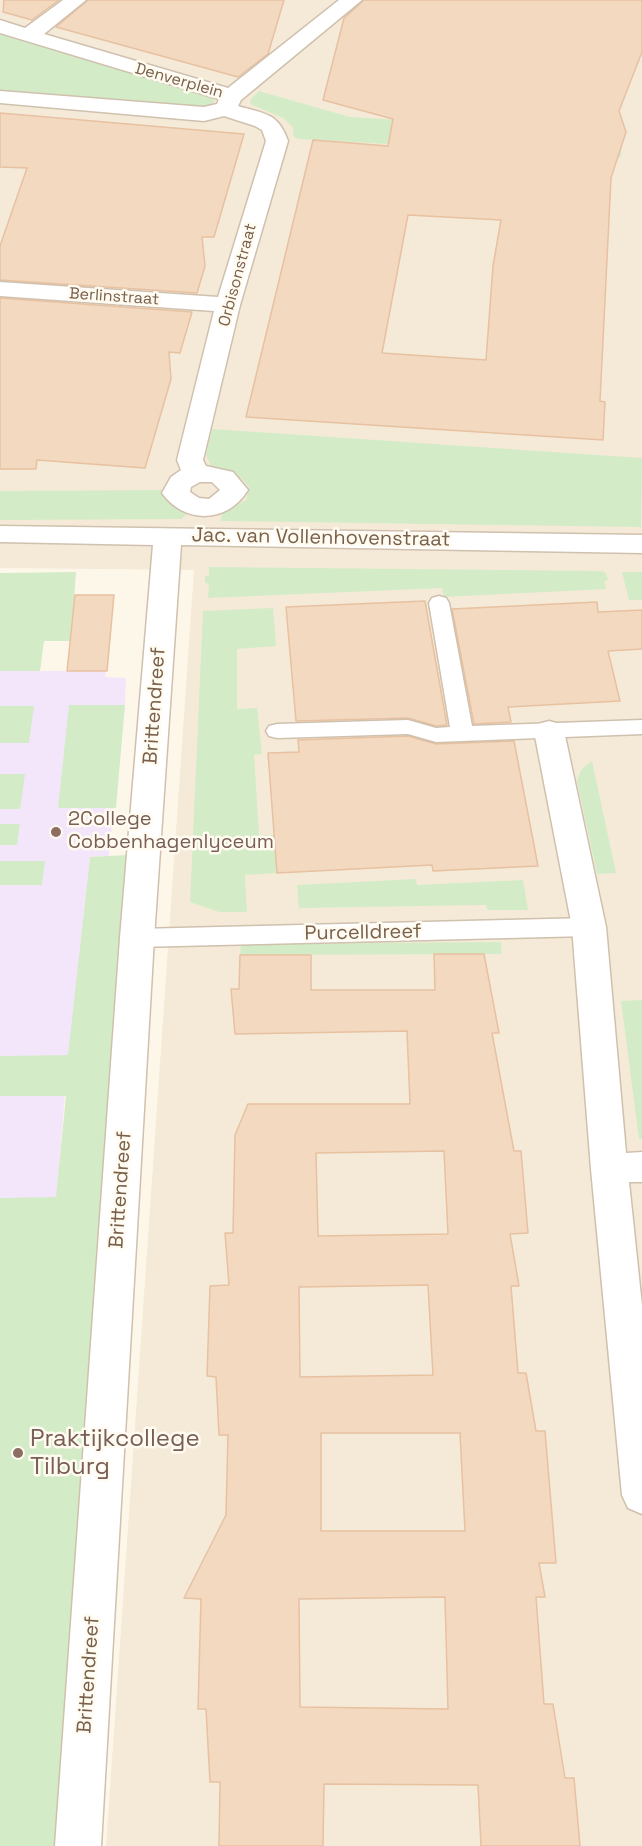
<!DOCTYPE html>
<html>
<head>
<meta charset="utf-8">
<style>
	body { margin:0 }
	canvas { display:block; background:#fdf7ea }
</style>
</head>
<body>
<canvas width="642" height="1846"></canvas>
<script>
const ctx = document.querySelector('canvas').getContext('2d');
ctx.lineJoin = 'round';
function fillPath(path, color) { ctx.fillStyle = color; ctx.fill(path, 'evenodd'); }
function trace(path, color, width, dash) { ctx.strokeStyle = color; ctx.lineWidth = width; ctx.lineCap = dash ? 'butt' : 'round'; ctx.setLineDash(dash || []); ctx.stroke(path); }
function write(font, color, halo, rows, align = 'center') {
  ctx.font = font + ' "Space Grotesk",sans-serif'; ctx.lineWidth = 5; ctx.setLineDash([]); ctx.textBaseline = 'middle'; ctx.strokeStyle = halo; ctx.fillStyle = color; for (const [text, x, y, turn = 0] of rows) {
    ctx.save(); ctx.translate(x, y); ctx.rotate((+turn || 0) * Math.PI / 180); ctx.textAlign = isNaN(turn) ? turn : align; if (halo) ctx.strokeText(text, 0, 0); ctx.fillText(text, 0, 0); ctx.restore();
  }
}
const residential = new Path2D(`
	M0 0H642V1846H106L194 570 0 568Z`);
const education = new Path2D(`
	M0 625 40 671H106L105 677 126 678 125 705 109 856 90 857 66 1080 8 1826H0Z`);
const green = new Path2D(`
	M0 30 213 96 214 102 208 107H194L0 90Z
	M259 91 350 117 622 133 621 157 299 139 294 137 293 127 283 118 250 104 251 99Z
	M212 429 642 458 641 527 221 521 222 513 246 500 249 487 241 478 211 466 206 455Z
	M169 490 190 512 181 519 0 520V491Z
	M209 567 602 571 606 573 608 580 604 581 606 589 444 597 442 588 208 598 209 584 205 583V576H209Z
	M76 572 71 641H44L40 671H0V573Z
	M622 572H642V600H629Z
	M273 608 276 646 237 649V709L257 708 262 754 254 755 259 835H274L277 873 245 875 247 912H219L190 902 203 611Z
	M69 705H125L116 808H58Z
	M34 706 29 743H0V706Z
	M592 761 616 873 597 874 577 781 581 770Z
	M0 774H25L20 809H0Z
	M0 824H20L17 845H0Z
	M127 855 55 1846H0V1198L56 1197 66 1096H0V1056L68 1055 90 857Z
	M0 861H45L42 885H0Z
	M416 879 417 885 523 880 528 910H488L486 905 299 908 297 885Z
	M501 942 502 954 240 955 241 944Z
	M642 1000V1139H639L621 1001Z`);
const building = new Path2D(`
	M4 0H59L32 20 3 12Z
	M88 0H284L268 54 238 77 56 27Z
	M364 0H642V52L619 111 626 132 611 178 600 401 605 402 603 440 246 417 313 140 388 146 393 119 323 100 344 18ZM408 215 501 220 493 266 486 360 382 353Z
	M0 113 244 134 214 237H202L205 266 197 293 0 280V246L27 168 0 167Z
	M0 298 192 312 180 353 169 352 171 379 145 468 37 460 36 469H0Z
	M75 595H114L107 671H67Z
	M425 601 447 725 436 726 408 718 296 721 286 607Z
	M597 602 598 612 642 610V649L608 651 620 701 508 707 511 722 474 724 452 609Z
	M408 736 436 744 514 741 538 866 433 871 432 865 277 873 268 753 299 752 298 740Z
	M434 954H484L499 1033H492L514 1151H521L528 1233 510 1234 519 1286H511L518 1373H526L536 1431H545L556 1563H539L545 1597H536L544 1704H553L565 1778H574L580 1846H481L478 1785 324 1784 323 1846H219L220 1782H210L206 1709H198L201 1599 184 1598 226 1515 228 1435H219L216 1377 207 1376 210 1286 229 1285 225 1233H233L235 1135 248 1104H410L407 1031 235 1034 231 989H239L240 955H311V990H435ZM444 1151 448 1234 318 1236 316 1153ZM428 1285 433 1375 300 1377 299 1287ZM321 1433H460L465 1531H321ZM445 1597 448 1709 300 1707 299 1599Z`);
const lane = new Path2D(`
	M439 596 446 598 449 603 472 726 642 720V734L436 742 408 734 277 738 269 736 266 731 269 726 277 724 408 720 436 728 450 727 429 603 432 598Z
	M589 918 597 921 601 927 597 933 589 936 137 947 128 944 125 938 128 932 137 929Z`);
const street = new Path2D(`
	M63 0H86L44 34 228 88 339 0H362L241 100 238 106C264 114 278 112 288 141L240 305 203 460 206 466 233 472 248 490C228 523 185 525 162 493L171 477 181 470 177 460 214 311 0 296V282L218 297 266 141 262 130 255 126 224 116 204 121 0 103V91L204 107 217 104 219 99 0 33V20L25 28ZM200 482H212L220 490 209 499 199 498 190 492 191 487Z
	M0 526 642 535V553L181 545 154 938 101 1846H55L120 938 153 545 0 542Z
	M549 721 560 724 564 731 606 927 626 1153 642 1152V1182H629L642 1306V1514L628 1508 622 1495 591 1169 572 927 534 731 538 724Z`);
const markers = [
	[56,832,6,"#8d6e63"],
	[18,1453,6,"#8d6e63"]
];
const farStreetnames = [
	["Denverplein",179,81,16],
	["Orbisonstraat",238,275,-75],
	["Berlinstraat",114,297,4]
];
const streetNames = [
	["Jac. van Vollenhovenstraat",321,538,1],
	["Brittendreef",155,706,-86],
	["Purcelldreef",363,933,-1],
	["Brittendreef",121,1190,-86],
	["Brittendreef",89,1675,-86]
];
const educationNames = [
	["2College",68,820],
	["Cobbenhagenlyceum",68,843]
];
const nearEducationnames = [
	["Praktijkcollege",30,1439],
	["Tilburg",30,1467]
];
fillPath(residential, '#f5ead8');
fillPath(education, '#f4e6fa');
fillPath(green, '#d3ecc7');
fillPath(building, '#f3d9c0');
trace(building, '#e7c1a0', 1.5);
trace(lane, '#d0c0ae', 3);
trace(street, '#d0c0ae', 3);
fillPath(lane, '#fff');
fillPath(street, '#fff');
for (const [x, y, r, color] of markers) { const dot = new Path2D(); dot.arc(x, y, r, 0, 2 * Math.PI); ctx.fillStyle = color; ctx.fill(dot); trace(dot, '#fffbf1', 2); }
write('16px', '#79604b', '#fffbf1', farStreetnames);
write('20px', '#79604b', '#fffbf1', streetNames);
write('20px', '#785e54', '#fffbf1', educationNames, 'left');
write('24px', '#785e54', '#fffbf1', nearEducationnames, 'left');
</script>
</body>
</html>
